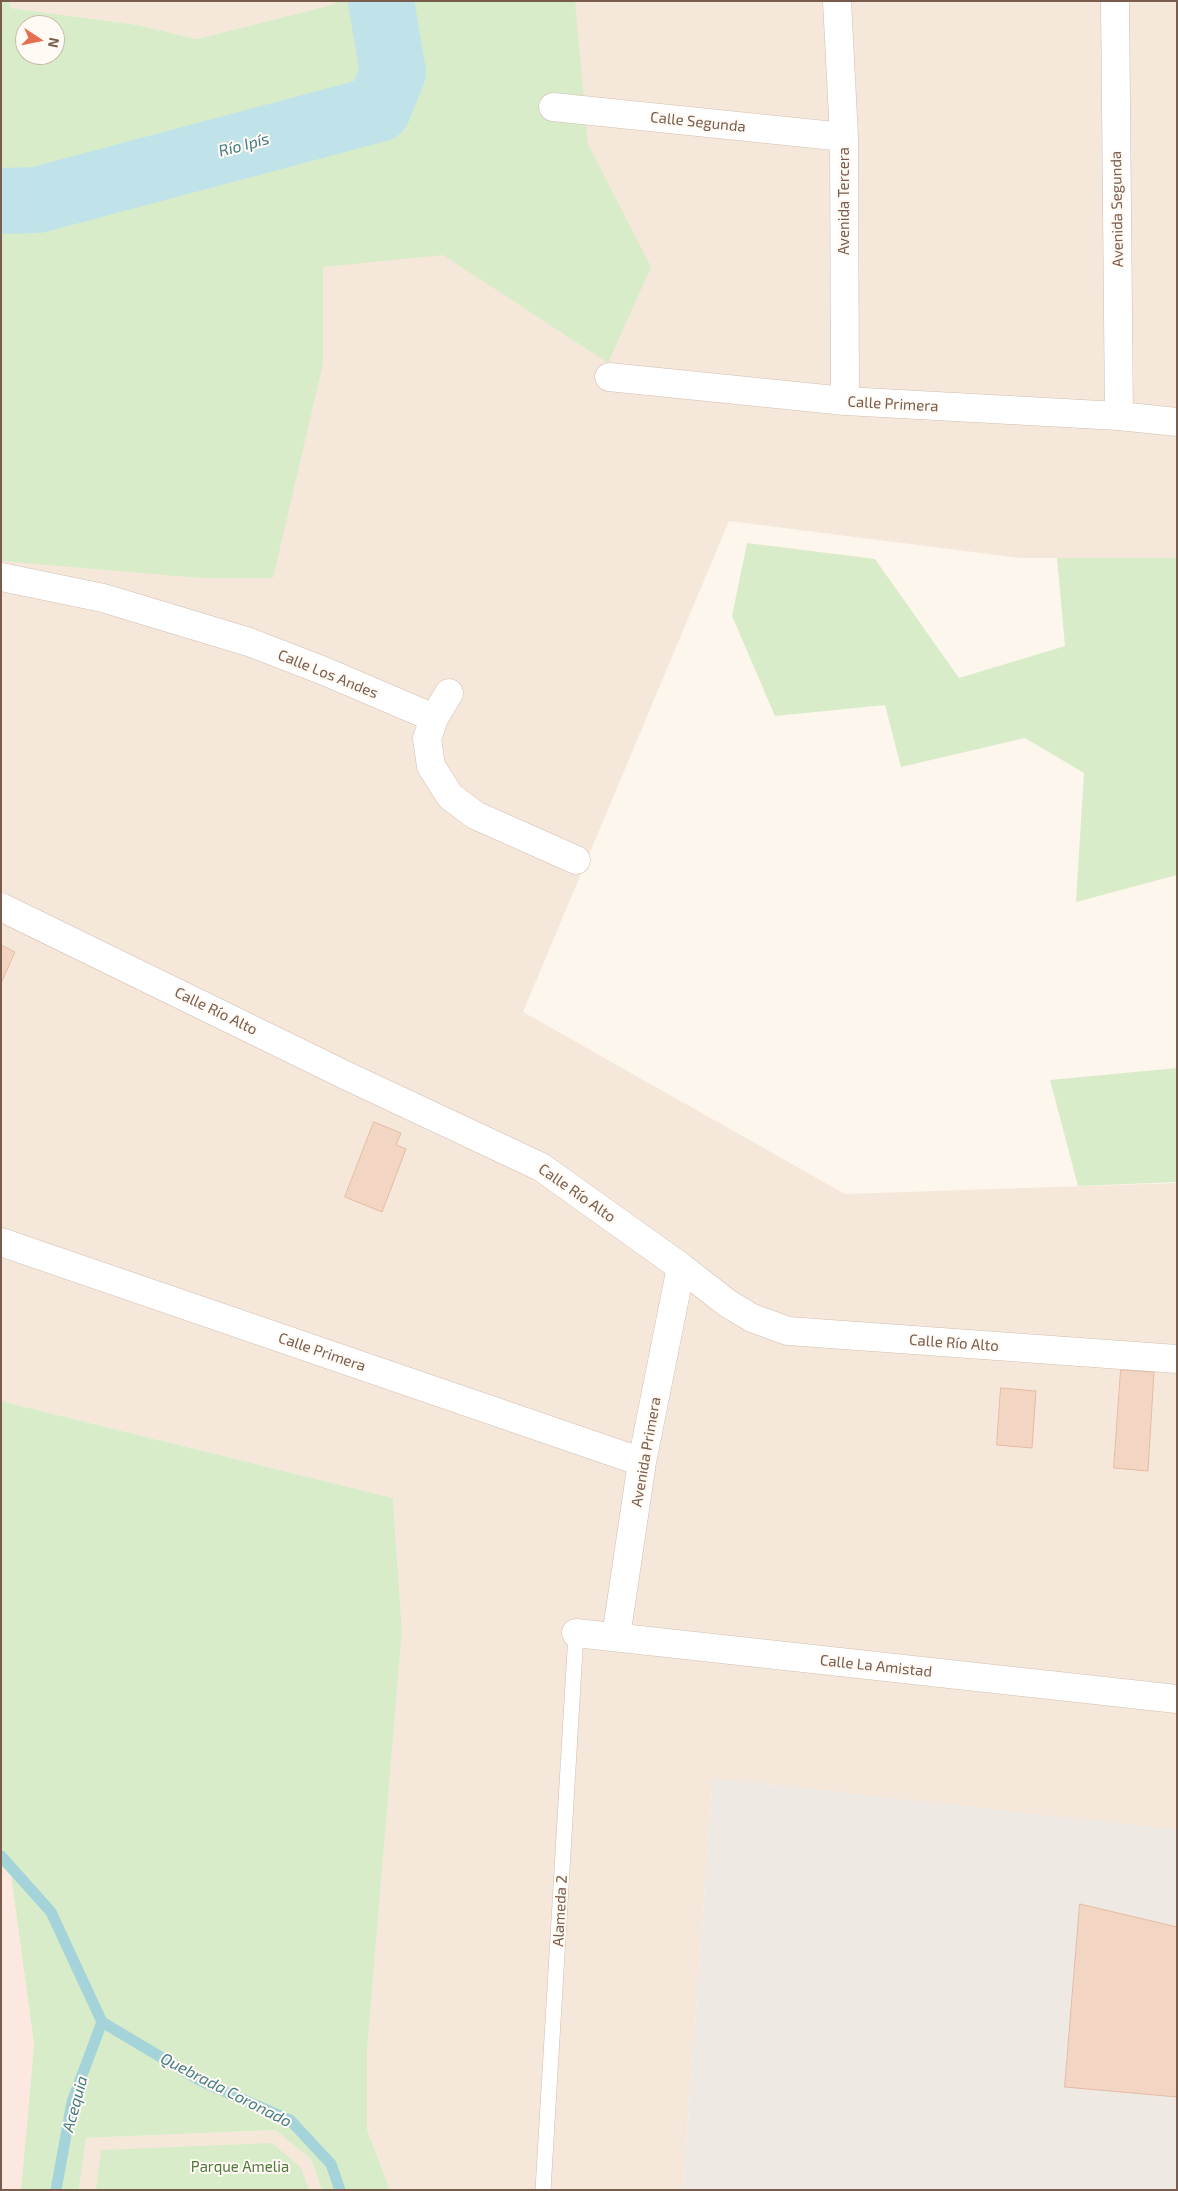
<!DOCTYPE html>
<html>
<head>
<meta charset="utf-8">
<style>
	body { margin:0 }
	#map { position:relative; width:1178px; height:2191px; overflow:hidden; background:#fdf6ec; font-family:"Exo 2",sans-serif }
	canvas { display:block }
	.frame { position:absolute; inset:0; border:2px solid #7a5c4d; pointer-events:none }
	.north { position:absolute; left:15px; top:15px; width:50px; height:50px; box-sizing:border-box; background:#fffaf3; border:1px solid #cabbb1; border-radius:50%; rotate:101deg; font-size:14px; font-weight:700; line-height:20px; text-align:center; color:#7a5c4d }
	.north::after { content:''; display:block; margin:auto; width:18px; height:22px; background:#e76f51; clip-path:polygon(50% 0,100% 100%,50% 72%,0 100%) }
</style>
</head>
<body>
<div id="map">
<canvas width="1178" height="2191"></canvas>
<div class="frame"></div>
<div class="north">N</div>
</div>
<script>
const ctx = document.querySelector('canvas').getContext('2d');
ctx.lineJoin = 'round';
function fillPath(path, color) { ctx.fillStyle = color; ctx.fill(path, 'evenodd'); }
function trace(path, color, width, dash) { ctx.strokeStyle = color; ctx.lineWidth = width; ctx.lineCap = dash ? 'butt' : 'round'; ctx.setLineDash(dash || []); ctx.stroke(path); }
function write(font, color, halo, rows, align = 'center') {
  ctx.font = font + ' "Exo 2",sans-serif'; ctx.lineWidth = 4; ctx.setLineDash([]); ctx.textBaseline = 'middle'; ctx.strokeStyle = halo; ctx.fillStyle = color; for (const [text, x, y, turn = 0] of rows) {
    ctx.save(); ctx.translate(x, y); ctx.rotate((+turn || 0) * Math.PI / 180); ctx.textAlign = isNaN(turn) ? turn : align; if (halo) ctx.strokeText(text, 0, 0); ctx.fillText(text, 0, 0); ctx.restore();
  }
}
const residential = new Path2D(`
	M10 1H335V4L197 39 138 25 11 8Z
	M475 1H1177V558H1020L729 521 523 1012 845 1194 1177 1183V1830L713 1778 683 2190H390L367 2129V2051L402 1631 393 1498 1 1401V250Z
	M275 2130 311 2159 322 2190H79L86 2138Z`);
const commercial = new Path2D(`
	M1 1867 11 1875 34 2045 21 2190H1Z`);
const industrial = new Path2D(`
	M713 1778 1177 1830V2190H683Z`);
const green = new Path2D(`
	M1 1H10L11 8 138 25 197 39 335 4V1H575L588 144 651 267 608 363 443 255 323 267V364L273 578H200L1 561ZM25 25H55V55H25Z
	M747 543 875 559 959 678 1065 646 1057 558H1177V875L1076 902 1084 773 1025 738 901 767 885 705 775 716 732 616Z
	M1177 1068V1182L1078 1186 1050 1080Z
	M1 1401 393 1498 402 1631 367 2051V2129L390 2190H322L311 2159 275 2130 86 2138 79 2190H21L34 2045 11 1875 1 1867Z
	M272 2143 301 2168 309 2190H96L101 2150Z`);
const stream = new Path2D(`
	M1 1856 51 1912 102 2022 201 2081 290 2120 331 2164 340 2190
	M56 2190 72 2102 102 2022`);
const river = new Path2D(`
	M1 201 37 200 378 109 393 72 381 1`);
const building = new Path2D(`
	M1 945 15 952 1 983Z
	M374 1122 401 1133 396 1145 406 1149 382 1212 345 1197Z
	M1121 1370 1154 1372 1148 1471 1114 1468Z
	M1001 1388 1036 1391 1032 1448 997 1445Z
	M1080 1904 1177 1927V2097L1065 2087Z`);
const lane = new Path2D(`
	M543 2190 576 1633`);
const street = new Path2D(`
	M837 1 844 137 845 401
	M1115 1 1119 416
	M553 107 844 137
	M609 377 845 401 1119 416 1177 422
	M1 577 103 598 249 642 324 671 434 718 427 739 431 766 450 796 475 815 576 860
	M434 718 449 693
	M1 907 345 1075 541 1167 681 1267 727 1303 752 1318 788 1331 1177 1359
	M1 1242 642 1462
	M576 1633 1177 1699
	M616 1637 642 1462 681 1267`);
const streetNames = [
	["Calle Segunda",698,122,6],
	["Avenida Tercera",844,201,-90],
	["Avenida Segunda",1117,209,-91],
	["Calle Primera",893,404,3],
	["Calle Los Andes",328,674,22],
	["Calle Río Alto",216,1011,26],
	["Calle Río Alto",577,1193,35],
	["Calle Río Alto",954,1343,4],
	["Calle Primera",322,1352,19],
	["Avenida Primera",646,1452,-80],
	["Calle La Amistad",876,1666,6],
	["Alameda 2",560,1911,-87]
];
const parkNames = [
	["Parque Amelia",240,2167]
];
const waterNames = [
	["Río Ipís",244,145,-15],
	["Quebrada Coronado",226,2090,27],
	["Acequia",75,2104,-75]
];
fillPath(residential, '#f5e8da');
fillPath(commercial, '#fde8e0');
fillPath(industrial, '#efe9e4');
fillPath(green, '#d8ecc9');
trace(stream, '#a5d3da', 11);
trace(river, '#bfe3e8', 66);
fillPath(building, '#f3d5c3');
trace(building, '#e6bba3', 1);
trace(lane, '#d1beb0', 16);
trace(street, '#d1beb0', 29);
trace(lane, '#fff', 15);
trace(street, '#fff', 28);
write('15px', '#7a5c4d', '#fffaf3', streetNames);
write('15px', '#537a41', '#fffaf3', parkNames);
write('italic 16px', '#437c86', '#fffaf3', waterNames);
</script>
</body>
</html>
